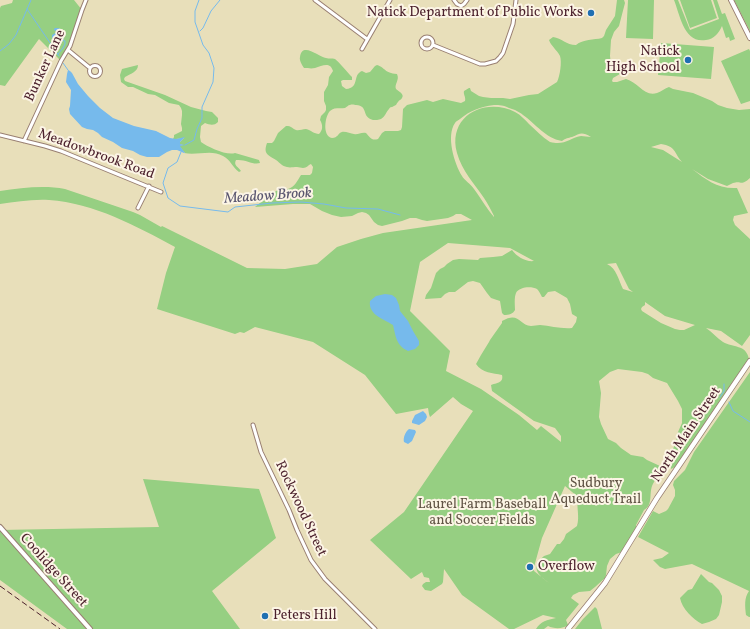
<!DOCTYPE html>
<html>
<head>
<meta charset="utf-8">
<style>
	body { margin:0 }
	canvas { display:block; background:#e8dfba }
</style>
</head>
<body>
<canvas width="750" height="629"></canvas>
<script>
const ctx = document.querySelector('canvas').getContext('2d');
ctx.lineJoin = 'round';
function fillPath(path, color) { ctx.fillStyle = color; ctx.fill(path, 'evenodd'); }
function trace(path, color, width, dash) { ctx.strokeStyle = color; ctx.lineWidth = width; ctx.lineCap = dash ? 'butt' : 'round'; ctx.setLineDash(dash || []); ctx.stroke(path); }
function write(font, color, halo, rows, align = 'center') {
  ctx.font = font + ' Vollkorn,serif'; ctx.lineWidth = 4; ctx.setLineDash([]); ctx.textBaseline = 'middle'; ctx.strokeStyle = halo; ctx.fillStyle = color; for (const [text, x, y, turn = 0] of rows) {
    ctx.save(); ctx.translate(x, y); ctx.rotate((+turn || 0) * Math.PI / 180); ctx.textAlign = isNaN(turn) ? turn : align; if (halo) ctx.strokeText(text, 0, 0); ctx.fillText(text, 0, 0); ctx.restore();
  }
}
const green = new Path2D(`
	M13 0H74L82 10 72 41 61 61 39 39 5 86 0 85V8L1 6 12 3Z
	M617 0H624L625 3 619 26 614 32 611 40 610 56 611 64 613 66 620 69V74L613 78 612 81 613 82H617L626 79C638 82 644 97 657 93 661 92 665 88 669 87L673 89 693 93 712 101 718 105 727 108 739 110 750 109V178C740 187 742 180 733 183 731 184 729 185 727 186L708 179 692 169C707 180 717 189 737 188L748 213 734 216 733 220 735 225 750 239V335L742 346 721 331 706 328C712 332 717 338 723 342 733 348 746 344 749 359L705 424 675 467 671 469 670 462 673 449 676 442 678 432 682 423V409L678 401 667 383 653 378 648 374 642 372 618 369 610 372 599 381 601 393 599 417 601 424 608 439 616 443 621 448 631 455 643 457 647 460 660 466 663 471 662 474 656 478C655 481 653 483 652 486 649 495 653 505 644 510L636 525V528L622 552 616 554 610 559 607 566 606 575 605 578 595 587 590 591 579 592 573 595 571 598 579 604 566 620 568 625C563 629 554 629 548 626L544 629H536C541 621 547 620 556 618L543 615 514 629H509L462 595 444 569 443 582 442 584 431 591 425 590 422 586 423 584 426 582H430L429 578 424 577 422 572 411 579 370 540 404 512 473 411 461 404 453 397 430 417 429 414 428 408 396 414 365 375 313 342 255 327 244 333 240 332 235 334 157 309 166 273 175 247C136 226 94 203 49 200 32 199 16 202 0 204V191C21 188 44 185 65 189L133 212 140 215 161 227 162 226 247 268 285 269 317 264 337 247 361 239 383 233 472 220 461 214H456L453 216 448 218 427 221 422 220 416 218H410L402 221 382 226 378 225 374 222 369 215 366 213 362 212 358 213 352 216 341 217 332 215 322 211 310 204H293L255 207C262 201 270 194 278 190 282 188 285 190 288 189 295 187 297 181 301 175H310L312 173 313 167 311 164C308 165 307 168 303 168 301 168 299 167 297 167 293 167 290 168 287 167 282 166 280 163 276 160 268 155 263 154 267 143H272L274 141 278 133 286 126C292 126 291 128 296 130 299 131 302 129 306 129 311 130 314 134 319 134 323 130 323 125 320 120L321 116 325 112 326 110V106L324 101V92L328 85 329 77 333 71C330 61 322 66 315 68 311 69 308 68 304 68 302 65 299 60 300 57 302 41 319 57 326 58 329 59 332 58 335 59 338 61 348 73 352 77V80H343L341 81 342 86 346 89C360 88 352 75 362 71L366 73 370 72 375 66 377 65C386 68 384 73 397 74 400 80 394 84 396 89 398 91 405 94 402 98 401 100 399 100 398 102 396 104 397 105 394 106 391 108 391 106 389 109 386 112 385 117 381 119 379 120 375 120 373 120 361 117 369 106 356 105 355 105 352 104 350 105 348 105 347 107 345 108 340 109 334 107 330 111 325 116 322 136 332 138 338 138 338 133 342 132 345 131 351 134 354 134 358 135 361 132 366 133 370 137 371 141 378 139L382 133 385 131H398L401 130 402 127 403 109 407 105 427 100 433 102 443 99 461 103 465 101C466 97 463 94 464 91L469 88H470L471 91 479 96 483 97 491 98H503L510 99 529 95 538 94 557 82C560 76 562 62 560 56 557 50 551 46 549 40L553 37C562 38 566 45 576 45 583 39 594 40 602 38L604 36 606 30 615 16ZM494 105C500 105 503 105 509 108 511 109 513 109 515 110 517 111 521 113 523 115 536 124 545 138 562 141 566 138 568 138 572 137 580 134 581 131 591 137 588 137 584 136 581 136 569 138 565 146 550 142 542 137 536 130 529 124 525 120 521 115 515 112 485 97 447 116 457 153 462 171 474 183 484 198 488 204 491 210 494 216V217C486 208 481 198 474 189 471 184 464 180 462 176 454 163 446 136 455 123 457 120 458 121 460 119 471 110 480 107 494 105ZM661 144C676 146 674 153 682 162L663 150 651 147ZM448 243 510 248 534 261C526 262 517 257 512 250L502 256 493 257 480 258 478 260 459 259 453 260 447 264 444 267 440 269 436 273 431 288 426 295 425 299 441 298 445 294 449 292H455L468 282 473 281 480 283 487 293 491 298 500 301 502 313 504 315C509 315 513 314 515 310 515 305 514 298 516 293 519 287 531 286 537 289 539 291 541 295 542 297H544L548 292 555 291 567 298 570 304 572 314 577 317 576 322 572 328C561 329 551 326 540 325 537 325 534 326 531 326 519 325 519 311 502 321V323L490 340 489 342 481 355 476 364C482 373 493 373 502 375 504 383 496 383 491 385L492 391 534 421 555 428 561 436V442L541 426 537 430 519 415 481 389 446 371 450 351 410 311 420 262ZM616 263 629 289 633 292 623 289C618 279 617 269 607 264ZM645 302 665 316 695 325 684 330H680L675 329 661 323 642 311 641 309 642 307 645 305ZM565 486 578 497C576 507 580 516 577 526L566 534 564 539 560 544H557L550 554 544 556C542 558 539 560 538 563 531 573 549 582 554 587L534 571V567L542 538Z
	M628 0H654L653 39 626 38Z
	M674 0H678L690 30 719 19 713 0H717L722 14 725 13 735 39 730 41 729 37 726 38 722 26C719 33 714 39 706 40 684 44 680 15 674 0Z
	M680 0H711L717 18 690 28Z
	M734 0H750V31Z
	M661 43 714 47 711 79 658 75Z
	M749 49 750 51V101L741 104 721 61Z
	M138 65C138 72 130 74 125 77L124 79 125 81 165 95 191 107 206 111 212 112 218 118V122C214 126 210 125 205 123L201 126 200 137 201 142C208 147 227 156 235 153L259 160 260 163C252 165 246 159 236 160 233 166 239 167 241 171L239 172C233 168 230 159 223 156 211 149 197 156 184 153H185L179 146 183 145 180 144V142L184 138 176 139H173L174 137V135L182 131V128L181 124 182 115V111L181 108 179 105 169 103 155 95 148 94 133 87H128L121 82 120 75 122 69Z
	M750 372V617H749L746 615C745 606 744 598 749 591L692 564 665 569 660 567 653 560 662 558 669 553 638 537 653 511 659 514 666 511 668 509 675 496V490L673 485 674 481 685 470 694 452Z
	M143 479 259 489 276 538 212 591 240 629H67L0 580V530L159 527Z
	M701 574 709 582 712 583 719 590 722 596V602L719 615 716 619 709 622 702 624C693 619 682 609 680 598L688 590 692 589Z
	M595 607 597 609 602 629H575L583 619Z`);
const water = new Path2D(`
	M55 28C64 27 66 36 62 42 57 43 51 40 52 35L57 32 56 31 54 30V29Z
	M68 70 70 71 72 73 78 84 88 96 100 108 113 118 134 126 156 131 170 138 176 139 185 137 180 142V144L185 145 180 146 185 153H184L177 150H172L167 152 159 157H147L140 155 133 151 122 148 113 142 102 137 98 133 93 130 87 129 82 127 70 114 69 109 70 106 71 90 66 82 67 74Z
	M385 294 392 295 396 298 399 305 400 311 408 321 413 331 419 341V345L415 349 408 351C396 345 396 337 393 325 384 319 368 315 370 301L376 296Z
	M423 411 426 414 427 417 425 421 419 425 412 423V421L415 415Z
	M409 429 415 430 416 432 412 441 408 444 404 442C403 438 405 432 409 429Z`);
const stream = new Path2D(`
	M27 9 59 56
	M200 31 203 28 211 11 220 0
	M53 47H58L60 43
	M0 51 9 44 16 35 31 0
	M58 54 63 48 65 44V41L63 40
	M63 63 68 70
	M185 145 194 140 197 129 202 118V107L213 82 214 68 209 53 203 45 195 22V11L199 0
	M181 152 177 162 168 168 163 183 168 198 180 206 228 212 235 207 272 203 301 202 324 204 346 208 378 209 400 215
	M720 397 724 391V384
	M729 402 733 411 750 422`);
const street = new Path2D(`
	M315 0 367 39
	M454 0 457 4 461 6 464 4 467 0
	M421 43a6 6 0 1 1 12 0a6 6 0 1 1-12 0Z
	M433 45 480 64H485L496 61 500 57 503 53 513 24 516 0
	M362 49 390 0
	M68 50 90 68
	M89.5 71a5.5 5.5 0 1 1 11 0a5.5 5.5 0 1 1-11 0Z
	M0 135 45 146 61 151 161 192
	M24 141 61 61 70 46 82 10 86 0
	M138 208 149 186
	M253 425 261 452 289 510 297 530 311 560 325 579 375 629`);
const secondary = new Path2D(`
	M731 0 750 38
	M0 527 90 629`);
const primary = new Path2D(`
	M568 629 605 583 657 498 750 361`);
const rail = new Path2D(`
	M0 586 60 629`);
const markers = [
	[591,13,4,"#1f6fb2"],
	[688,60,4,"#1f6fb2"],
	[530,567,4,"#1f6fb2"],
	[265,616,4,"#1f6fb2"]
];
const poiNames = [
	["Natick Department of Public Works",583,13],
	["Natick",680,52],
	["High School",680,68],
	["Overflow",538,567,"left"],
	["Peters Hill",273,616,"left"]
];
const streetNames = [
	["Bunker Lane",46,66,-65],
	["Meadowbrook Road",96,155,20],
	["North Main Street",687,435,-56],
	["Rockwood Street",300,509,65],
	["Coolidge Street",53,571,48]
];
const parkNames = [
	["Sudbury",596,484],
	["Aqueduct Trail",596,500],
	["Laurel Farm Baseball",482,505],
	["and Soccer Fields",482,521]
];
const waterNames = [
	["Meadow Brook",268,197,-4]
];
fillPath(green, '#96cf82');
fillPath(water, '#76baec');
trace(stream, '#76baec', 1);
trace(street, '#997f72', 5);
trace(secondary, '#997f72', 6);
trace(primary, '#997f72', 6);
trace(street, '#fff', 3);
trace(secondary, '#fff', 4);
trace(primary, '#fff', 4.5);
trace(rail, '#4a1f2b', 1, [6, 3]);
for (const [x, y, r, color] of markers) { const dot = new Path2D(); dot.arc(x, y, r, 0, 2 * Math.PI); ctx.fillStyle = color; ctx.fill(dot); trace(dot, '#fcf5e5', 1.5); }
write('14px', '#4a1f2b', '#fcf5e5', poiNames, 'right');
write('14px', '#4a1f2b', '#fcf5e5', streetNames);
write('14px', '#615445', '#fcf5e5', parkNames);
write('italic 15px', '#59556f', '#fcf5e5', waterNames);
</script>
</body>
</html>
